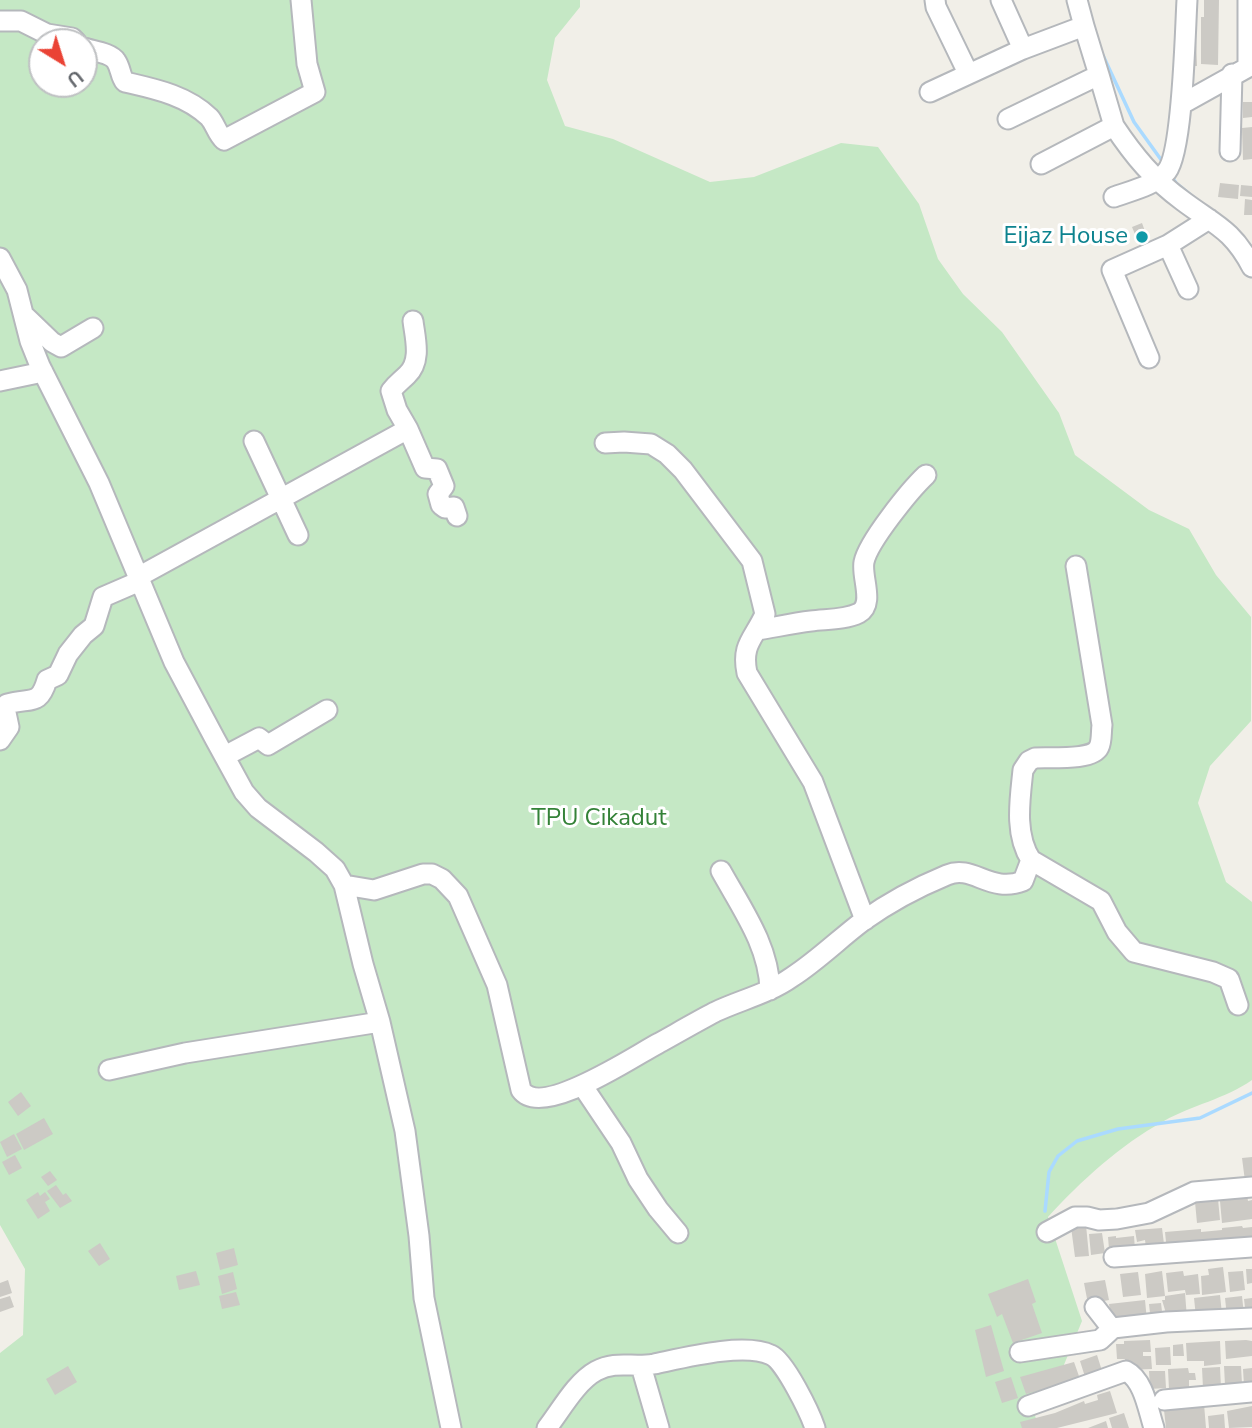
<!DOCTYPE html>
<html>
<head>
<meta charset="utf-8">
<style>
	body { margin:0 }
	#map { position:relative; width:1252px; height:1428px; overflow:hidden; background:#f1efe8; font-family:"Nunito Sans",sans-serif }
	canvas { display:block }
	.north { position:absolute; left:28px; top:28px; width:70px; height:70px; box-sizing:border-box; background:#fff; border:2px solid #bfc1c3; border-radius:50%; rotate:142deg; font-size:19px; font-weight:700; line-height:28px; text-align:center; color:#5f6368 }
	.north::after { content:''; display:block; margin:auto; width:24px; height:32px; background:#ea4335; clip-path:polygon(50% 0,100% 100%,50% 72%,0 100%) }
</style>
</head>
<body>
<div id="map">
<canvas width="1252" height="1428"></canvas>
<div class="north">U</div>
</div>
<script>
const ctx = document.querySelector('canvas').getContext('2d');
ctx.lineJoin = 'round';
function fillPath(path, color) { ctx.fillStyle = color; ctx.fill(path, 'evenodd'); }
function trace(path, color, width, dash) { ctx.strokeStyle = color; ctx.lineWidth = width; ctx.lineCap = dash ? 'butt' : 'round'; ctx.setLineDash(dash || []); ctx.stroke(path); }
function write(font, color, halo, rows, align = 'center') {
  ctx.font = font + ' "Nunito Sans",sans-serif'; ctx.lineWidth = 6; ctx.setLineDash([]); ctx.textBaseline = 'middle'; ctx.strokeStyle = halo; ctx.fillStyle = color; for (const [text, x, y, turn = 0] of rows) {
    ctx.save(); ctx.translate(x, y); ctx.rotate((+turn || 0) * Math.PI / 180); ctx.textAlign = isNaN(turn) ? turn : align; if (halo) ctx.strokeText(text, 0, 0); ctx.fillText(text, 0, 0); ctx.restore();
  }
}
const green = new Path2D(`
	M0 0H580V7L555 38 547 80 565 126 613 139 710 182 754 177 841 143 878 147 919 204 938 259 963 294 1002 332 1059 413 1075 455 1149 510 1189 529 1216 575 1251 617V721L1210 766 1198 803 1226 882 1252 902V1080C1225 1099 1192 1105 1164 1121 1120 1145 1081 1181 1048 1217L1082 1321 1061 1372 1035 1416 1040 1428H0V1353L23 1335 25 1269 0 1225ZM42 42H84V84H42Z`);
const stream = new Path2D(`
	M1100 49 1134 122 1162 161
	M1172 177 1176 183 1197 200
	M1045 1211 1049 1172 1058 1156 1077 1141 1118 1129 1200 1118 1252 1093`);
const building = new Path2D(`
	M1204 0H1219L1218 65 1201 64V17H1204Z
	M1186 35H1196L1197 66H1183Z
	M1243 102H1252V117L1243 118Z
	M1252 127V159L1243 160 1242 128Z
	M1220 183 1239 185 1238 199 1218 197Z
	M1241 185 1252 186V197L1240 196Z
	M1245 199 1252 200V215H1244Z
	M1142 223 1151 248 1142 251 1132 227Z
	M21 1092 31 1106 18 1116 8 1102Z
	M44 1118 53 1134 24 1150 16 1134Z
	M14 1134 22 1149 7 1157 0 1142Z
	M15 1155 22 1168 9 1175 2 1162Z
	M1252 1157V1180L1245 1181 1242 1158Z
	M50 1171 57 1180 48 1186 41 1177Z
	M56 1185 63 1195 66 1193 72 1201 60 1208 47 1191Z
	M38 1192 40 1196 45 1192 50 1199 45 1202 50 1211 38 1219 26 1200Z
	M1247 1195 1248 1201 1252 1200V1219L1222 1223 1220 1201Z
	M1218 1199 1220 1220 1197 1223 1195 1202Z
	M1086 1225 1089 1256 1075 1257 1071 1227Z
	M1242 1226 1243 1228 1252 1227V1245L1167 1252 1165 1232 1201 1229V1232L1222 1230V1228Z
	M1162 1228 1165 1252 1147 1254 1145 1240 1137 1242 1135 1230Z
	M1102 1233 1105 1253 1091 1255 1089 1234Z
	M1116 1236V1238L1134 1236 1135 1250 1109 1249 1108 1237Z
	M100 1243 110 1259 99 1266 88 1251Z
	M234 1248 238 1265 220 1270 216 1253Z
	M1223 1267 1226 1292 1202 1295 1201 1276 1209 1275 1208 1269Z
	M1246 1269H1252V1283L1247 1284Z
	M196 1271 200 1285 179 1290 176 1276Z
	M1162 1271 1165 1296 1147 1298 1145 1274Z
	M1183 1271 1184 1276 1198 1274 1200 1294 1186 1295 1185 1290 1168 1292 1166 1273Z
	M1243 1271 1245 1290 1230 1292 1228 1272Z
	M233 1272 237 1289 222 1294 218 1276Z
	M1138 1272 1141 1295 1123 1297 1120 1274Z
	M1028 1279 1036 1302 1032 1304 1042 1333 1013 1343 1002 1314 997 1317 988 1294Z
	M8 1280 12 1293 0 1297V1283Z
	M1105 1280 1109 1300 1088 1304 1084 1283Z
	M236 1292 240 1305 222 1309 219 1296Z
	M1185 1293 1187 1318 1168 1320 1162 1300H1165V1296Z
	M1220 1295 1222 1314 1196 1317 1194 1298Z
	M10 1296 14 1307 0 1312V1299Z
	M1242 1296 1244 1315 1227 1317 1225 1298Z
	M1252 1298V1315L1246 1316 1244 1299Z
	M1145 1300 1147 1321 1112 1326 1109 1304Z
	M1161 1303 1163 1320 1151 1322 1149 1304Z
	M991 1325 1004 1371 986 1377 975 1330Z
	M1150 1340 1151 1352H1143V1356H1151L1152 1369 1125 1370V1359H1117L1116 1344H1124V1341Z
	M1246 1340 1252 1341V1356L1226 1359 1225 1341Z
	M1220 1341 1221 1364 1204 1366V1361H1187L1186 1343Z
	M1183 1344 1184 1356H1173V1345Z
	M1170 1347 1171 1365H1156L1155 1348Z
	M1097 1355 1103 1374 1086 1380 1080 1361Z
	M1074 1362 1080 1379 1026 1394 1020 1377Z
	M68 1366 77 1382 55 1395 46 1379Z
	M1224 1366H1241L1242 1384 1225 1385Z
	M1220 1367 1221 1388H1203L1202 1368Z
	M1188 1368 1189 1373H1195L1196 1380H1189V1389L1169 1390 1168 1369Z
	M1252 1368V1385L1244 1386 1243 1369Z
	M1149 1371H1165L1166 1388 1150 1389Z
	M1011 1377 1018 1398 1002 1403 995 1382Z
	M1110 1391 1117 1413 1057 1428H1022L1020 1422 1055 1413 1084 1401 1085 1404 1098 1400 1097 1395Z
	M1204 1404 1206 1428H1166L1164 1410Z
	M1252 1406V1427L1229 1428 1227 1411Z
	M1124 1413 1129 1428H1112L1109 1418Z
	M1224 1414 1225 1428H1209L1208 1416Z
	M1106 1421 1108 1428H1088Z`);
const minor = new Path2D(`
	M935 0 936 7 968 73
	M1001 0 1023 49
	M1077 0 1084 26
	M1248 0V65
	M0 21H21L47 34 72 38 76 42
	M84 48C93 51 111 53 116 61 121 68 120 76 125 82 155 89 186 95 209 117 215 123 217 134 224 140L315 92 307 64 301 0
	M930 92 1023 49 1084 26 1099 75
	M1182 104 1252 65
	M1008 119 1099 75 1114 126 1041 164
	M1114 126C1134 156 1153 179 1183 201 1215 225 1232 229 1252 267
	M1230 151 1232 74
	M1114 197C1130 191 1155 186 1167 171 1183 150 1185 33 1187 0
	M1168 245 1188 289
	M0 258 17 290 30 341 40 366 99 483 174 662 215 739 244 792 258 808 316 852 335 869 344 885 363 964 380 1022 405 1131 419 1236 424 1298 451 1428
	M26 317 52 342 61 347 93 328
	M1149 358 1112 270 1168 245 1209 219
	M0 381 43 372
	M408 429 397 410 391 391C397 383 401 381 407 375 422 361 415 338 413 321
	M254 441 298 535
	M605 443 624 442 651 444 667 454 683 470 752 561 765 614C754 639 741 644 747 673L813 782 865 920
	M138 577 408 429 425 468 437 469 444 486 438 494 441 505 445 508 454 507 457 516
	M758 630C776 627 794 623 811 621 827 619 845 620 859 613 875 604 861 577 864 562 868 542 910 490 926 475
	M0 740 9 727 5 708 7 704C31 697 39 707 47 680L58 675 68 654 83 635 94 626 103 597 140 581
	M225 756 259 738 268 745 327 710
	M1031 860 1101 901 1117 932 1134 952 1213 972 1229 979 1238 1005
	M721 871C742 909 769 946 770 990
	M344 885 374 890 423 874H432L442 879 458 896 497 985 521 1090C542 1119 634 1056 659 1043 677 1033 696 1022 715 1012 740 1000 768 994 792 977 817 961 839 939 863 921 888 903 918 887 947 875 973 864 990 894 1023 881L1031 860C1014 834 1020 799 1023 770L1029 761 1035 758C1049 757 1093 761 1099 747 1102 741 1101 732 1102 725L1076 566
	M109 1070 185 1053 380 1022
	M582 1085 621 1143 638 1179 658 1209 678 1233
	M1047 1232 1075 1217H1087L1099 1220 1117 1219 1149 1213 1194 1192 1252 1187
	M1114 1257 1252 1247
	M1095 1307 1109 1325 1113 1328
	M1113 1328 1166 1322 1252 1318
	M1020 1352 1100 1340 1113 1328
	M641 1366 659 1428
	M1164 1400 1252 1392
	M1028 1406 1126 1371C1144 1380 1148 1410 1154 1428
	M547 1428C561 1410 576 1382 596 1371 617 1360 632 1368 654 1364 683 1358 744 1342 771 1355 785 1361 810 1413 815 1428`);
const markers = [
	[1142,237,7,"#0f9aa8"]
];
const cultureNames = [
	["Eijaz House",1128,237]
];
const parkNames = [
	["TPU Cikadut",599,819]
];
fillPath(green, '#c5e8c5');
trace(stream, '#aadaff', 3.5);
fillPath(building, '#cccac5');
trace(minor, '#b5b8bc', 23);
trace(minor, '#fff', 19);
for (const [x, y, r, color] of markers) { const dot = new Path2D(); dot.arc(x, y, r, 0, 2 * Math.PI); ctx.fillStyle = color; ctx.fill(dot); trace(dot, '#fff', 2.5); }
write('24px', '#0d838f', '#fff', cultureNames, 'right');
write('24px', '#348238', '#fff', parkNames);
</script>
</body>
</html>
